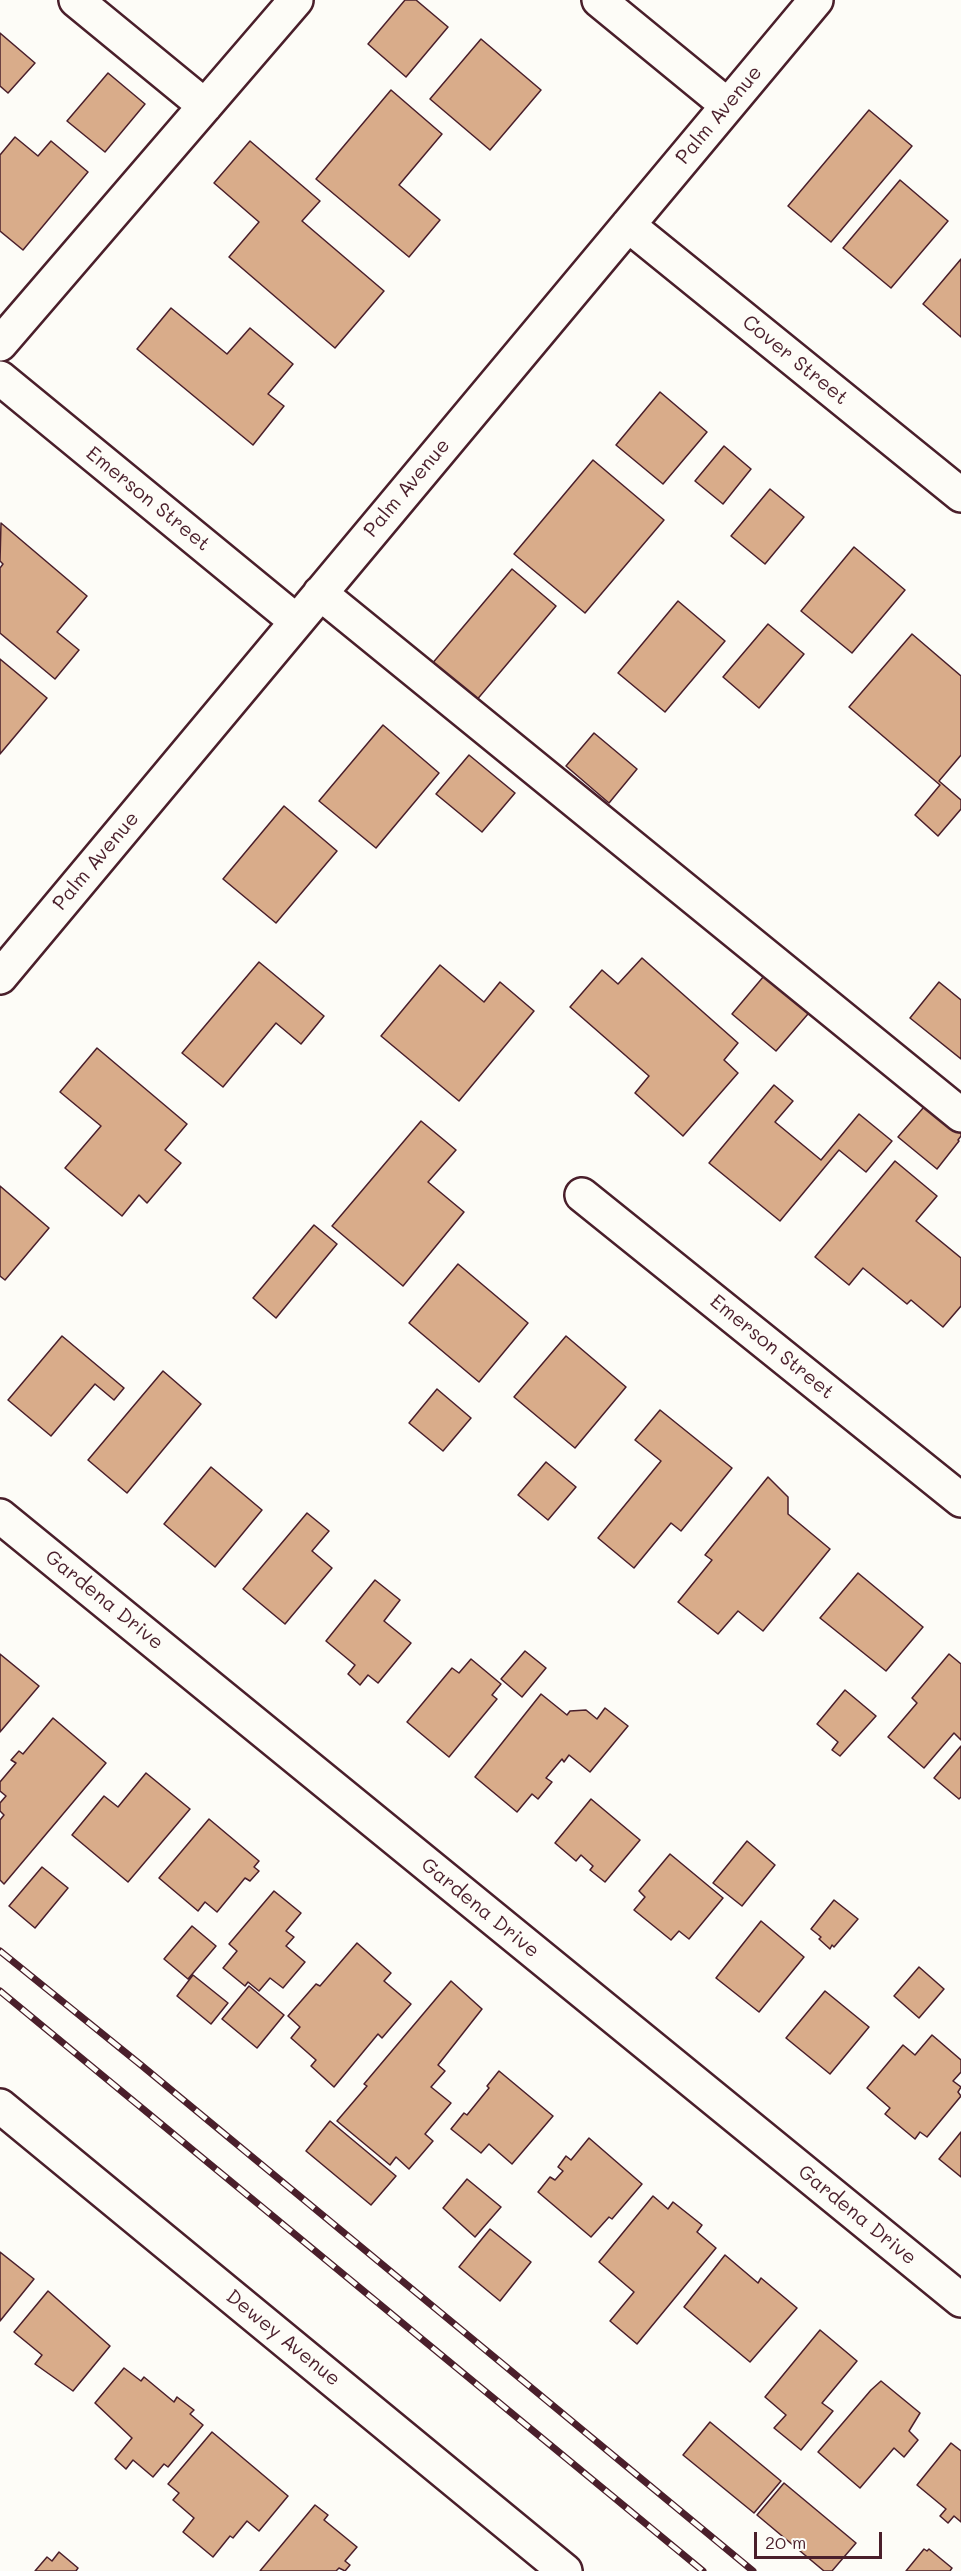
<!DOCTYPE html>
<html>
<head>
<meta charset="utf-8">
<style>
	body { margin:0 }
	#map { position:relative; width:961px; height:2571px; overflow:hidden; background:#fdfcf7; font-family:Mali,sans-serif }
	canvas { display:block }
	.scale { position:absolute; left:754px; top:2532px; width:128px; height:27px; box-sizing:border-box; border:3px solid #4a1f2b; border-top:0; padding-left:8px; font-size:18px; line-height:21px; white-space:nowrap; color:#4a1f2b; -webkit-text-stroke:4px #fdfcf7; paint-order:stroke }
</style>
</head>
<body>
<div id="map">
<canvas width="961" height="2571"></canvas>
<div class="scale">20 m</div>
</div>
<script>
const ctx = document.querySelector('canvas').getContext('2d');
ctx.lineJoin = 'round';
function fillPath(path, color) { ctx.fillStyle = color; ctx.fill(path, 'evenodd'); }
function trace(path, color, width, dash) { ctx.strokeStyle = color; ctx.lineWidth = width; ctx.lineCap = dash ? 'butt' : 'round'; ctx.setLineDash(dash || []); ctx.stroke(path); }
function write(font, color, halo, rows, align = 'center') {
  ctx.font = font + ' Mali,sans-serif'; ctx.lineWidth = 6; ctx.setLineDash([]); ctx.textBaseline = 'middle'; ctx.strokeStyle = halo; ctx.fillStyle = color; for (const [text, x, y, turn = 0] of rows) {
    ctx.save(); ctx.translate(x, y); ctx.rotate((+turn || 0) * Math.PI / 180); ctx.textAlign = isNaN(turn) ? turn : align; if (halo) ctx.strokeText(text, 0, 0); ctx.fillText(text, 0, 0); ctx.restore();
  }
}
const building = new Path2D(`
	M405 0H416L448 27 406 77 368 44Z
	M0 33 35 63 8 93 0 86Z
	M481 39 541 90 490 150 430 99Z
	M108 73 145 104 105 152 67 121Z
	M391 90 442 134 399 185 440 220 409 257 316 179Z
	M869 110 912 146 831 242 788 206Z
	M15 137 38 156 51 141 88 172 23 250 0 231V155Z
	M250 141 320 201 302 221 384 291 335 348 229 257 259 222 214 183Z
	M900 180 948 221 891 288 843 248Z
	M961 259V337L923 304Z
	M171 308 227 354 250 328 293 364 268 394 284 406 253 445 137 349Z
	M660 392 707 432 663 484 616 445Z
	M724 446 751 469 723 504 695 481Z
	M593 460 664 520 585 613 514 554Z
	M770 489 804 517 765 564 731 536Z
	M1 523 87 596 57 632 79 650 55 679 0 633V568L3 564 0 561Z
	M854 547 905 590 852 653 801 611Z
	M512 569 556 606 475 702 431 665Z
	M678 601 725 641 665 712 618 673Z
	M768 624 804 654 759 708 723 677Z
	M912 634 961 676V755L939 781 961 800V809L938 836 915 815 940 785 849 707Z
	M0 659 47 698 0 754Z
	M383 725 439 773 376 848 319 801Z
	M594 733 637 769 609 803 566 766Z
	M469 755 515 793 482 832 436 794Z
	M284 806 337 851 276 923 223 879Z
	M642 958 738 1043 724 1060 738 1073 683 1136 635 1093 649 1076 570 1007 602 970 618 984Z
	M259 962 324 1016 301 1044 276 1023 223 1087 182 1053Z
	M440 965 484 1002 500 982 534 1011 459 1101 381 1036Z
	M769 970 814 1007 776 1051 732 1014Z
	M939 982 961 1000V1059L910 1018Z
	M97 1048 187 1124 165 1150 181 1163 147 1203 139 1195 122 1216 65 1168 101 1126 60 1092Z
	M774 1085 793 1101 775 1122 821 1160 859 1114 892 1141 866 1172 839 1150 780 1221 709 1163Z
	M930 1100 961 1125V1136L958 1140 959 1141 937 1169 898 1137Z
	M421 1121 456 1150 428 1182 464 1212 403 1286 332 1226Z
	M895 1161 937 1196 916 1221 961 1258V1306L943 1327 911 1300 907 1304 863 1268 849 1285 815 1257Z
	M0 1186 49 1228 5 1280 0 1276Z
	M314 1225 337 1244 276 1318 253 1298Z
	M458 1264 528 1323 479 1382 409 1323Z
	M62 1336 124 1388 114 1400 95 1384 51 1436 8 1400Z
	M566 1336 626 1387 575 1448 514 1397Z
	M163 1371 201 1404 127 1493 88 1460Z
	M437 1389 471 1418 443 1451 409 1423Z
	M660 1410 732 1468 681 1531 671 1523 634 1568 598 1538 661 1461 635 1440Z
	M546 1462 576 1487 548 1520 518 1495Z
	M211 1467 262 1510 215 1567 164 1524Z
	M768 1477 788 1497V1514L830 1549 763 1631 738 1611 718 1634 678 1602 712 1560 705 1555Z
	M307 1513 329 1531 312 1551 332 1568 285 1624 243 1589Z
	M858 1573 923 1627 886 1671 820 1618Z
	M375 1580 400 1600 384 1621 411 1643 378 1683 368 1675 360 1685 348 1674 355 1665 326 1641Z
	M525 1651 546 1668 522 1697 501 1679Z
	M0 1654 39 1686 0 1732Z
	M949 1654 961 1664V1740L954 1733 924 1768 888 1737 917 1703 912 1698Z
	M471 1659 501 1684 492 1695 497 1699 449 1757 407 1722 452 1668 459 1673Z
	M845 1690 876 1716 840 1756 832 1750 838 1742 817 1724Z
	M541 1694 567 1715 570 1711 586 1710 597 1719 605 1708 628 1726 590 1772 569 1755 564 1762 562 1759 546 1778 552 1782 538 1799 532 1794 517 1812 475 1777Z
	M53 1718 106 1763 4 1884 0 1880V1820L4 1815 0 1811V1803L6 1796 0 1791V1782L16 1763 11 1760 19 1751 23 1754Z
	M961 1746V1797L959 1799 934 1778Z
	M146 1773 190 1809 128 1882 72 1835 104 1796 118 1807Z
	M591 1799 640 1840 605 1882 590 1870 593 1866 581 1855 576 1861 555 1843Z
	M209 1819 259 1861 254 1867 259 1871 250 1881 245 1878 217 1912 205 1902 198 1911 159 1878Z
	M747 1841 775 1865 742 1906 713 1883Z
	M670 1854 723 1898 689 1939 679 1931 671 1940 634 1910 645 1897 639 1891Z
	M42 1867 68 1888 35 1928 9 1906Z
	M274 1891 301 1913 286 1931 294 1937 286 1946 305 1962 283 1988 270 1978 259 1991 248 1982 245 1986 223 1968 237 1951 229 1944Z
	M834 1900 858 1919 834 1947 832 1945 830 1949 819 1939 821 1937 811 1929Z
	M761 1921 804 1957 759 2012 716 1978Z
	M192 1926 216 1946 188 1979 164 1959Z
	M357 1943 391 1973 384 1981 411 2004 382 2038 378 2034 334 2087 311 2066 316 2060 291 2038 300 2027 288 2016 316 1984 320 1986Z
	M919 1967 944 1989 919 2018 894 1996Z
	M193 1975 228 2003 211 2024 177 1996Z
	M451 1981 482 2009 438 2065 445 2071 431 2087 451 2103 425 2134 433 2141 409 2169 396 2157 390 2165 337 2121 367 2086 364 2084Z
	M249 1986 284 2015 257 2048 222 2019Z
	M825 1991 869 2027 830 2074 786 2038Z
	M932 2035 961 2060V2072L953 2081 961 2087 958 2092 961 2096 927 2137 920 2132 915 2139 885 2114 890 2108 867 2088 903 2045 915 2055Z
	M499 2071 553 2116 512 2164 489 2144 481 2153 451 2129 464 2113 467 2115 489 2088 487 2086Z
	M330 2121 396 2176 371 2205 306 2151Z
	M961 2132V2177L939 2159Z
	M589 2138 642 2184 612 2219 609 2217 591 2237 538 2192 550 2177 555 2180 563 2171 558 2167 566 2156 571 2160Z
	M467 2179 501 2207 475 2237 443 2208Z
	M653 2196 668 2209 673 2202 702 2225 697 2232 716 2248 637 2344 610 2321 634 2292 599 2262Z
	M490 2229 531 2262 500 2301 459 2267Z
	M0 2252 34 2279 0 2321Z
	M725 2255 758 2283 761 2278 797 2308 750 2362 684 2307Z
	M48 2291 110 2346 73 2391 35 2364 42 2355 14 2332Z
	M820 2330 857 2361 822 2403 833 2411 801 2450 774 2428 786 2415 765 2397Z
	M124 2368 141 2381 144 2377 174 2402 177 2397 194 2410 190 2414 203 2425 168 2467 164 2464 153 2477 133 2460 126 2469 115 2459 132 2438 95 2403Z
	M881 2381 920 2413 909 2431 918 2440 904 2457 894 2448 860 2488 818 2452 871 2390Z
	M710 2422 781 2481 754 2513 683 2455Z
	M212 2432 288 2496 259 2531 247 2521 233 2538 230 2536 213 2557 183 2532 194 2518 173 2500 179 2493 168 2484Z
	M951 2443 961 2451V2522L954 2516 948 2523 940 2516 946 2509 917 2485Z
	M784 2483 856 2543 832 2571H824L757 2515Z
	M315 2505 328 2515 324 2520 357 2547 345 2561 350 2565 345 2571 339 2568 336 2571H260Z
	M924 2549 927 2551 929 2549 952 2568 950 2571H906Z
	M59 2552 78 2568 76 2571H35L47 2557 52 2561Z`);
const minor = new Path2D(`
	M76 0 205 106
	M599 0 727 105
	M628 225 961 495
	M0 344 296 0
	M0 378 296 621
	M320 593 961 1115
	M0 977 816 0
	M582 1195 961 1500
	M0 1516 961 2300
	M0 2106 565 2571`);
const rail = new Path2D(`
	M0 1951 141 2065 753 2571
	M0 1991 703 2571`);
const streetNames = [
	["Palm Avenue",719,115,-50],
	["Cover Street",795,360,39],
	["Palm Avenue",407,488,-50],
	["Emerson Street",148,499,39],
	["Palm Avenue",96,861,-50],
	["Emerson Street",772,1347,39],
	["Gardena Drive",104,1600,39],
	["Gardena Drive",480,1908,39],
	["Gardena Drive",857,2215,39],
	["Dewey Avenue",283,2338,39]
];
fillPath(building, '#d9ac8a');
trace(building, '#4a1f2b', 1.5);
trace(minor, '#4a1f2b', 38);
trace(minor, '#fdfcf7', 33);
trace(rail, '#4a1f2b', 7);
trace(rail, '#fdfcf7', 4.5, [14]);
write('20px', '#4a1f2b', '#fdfcf7', streetNames);
</script>
</body>
</html>
